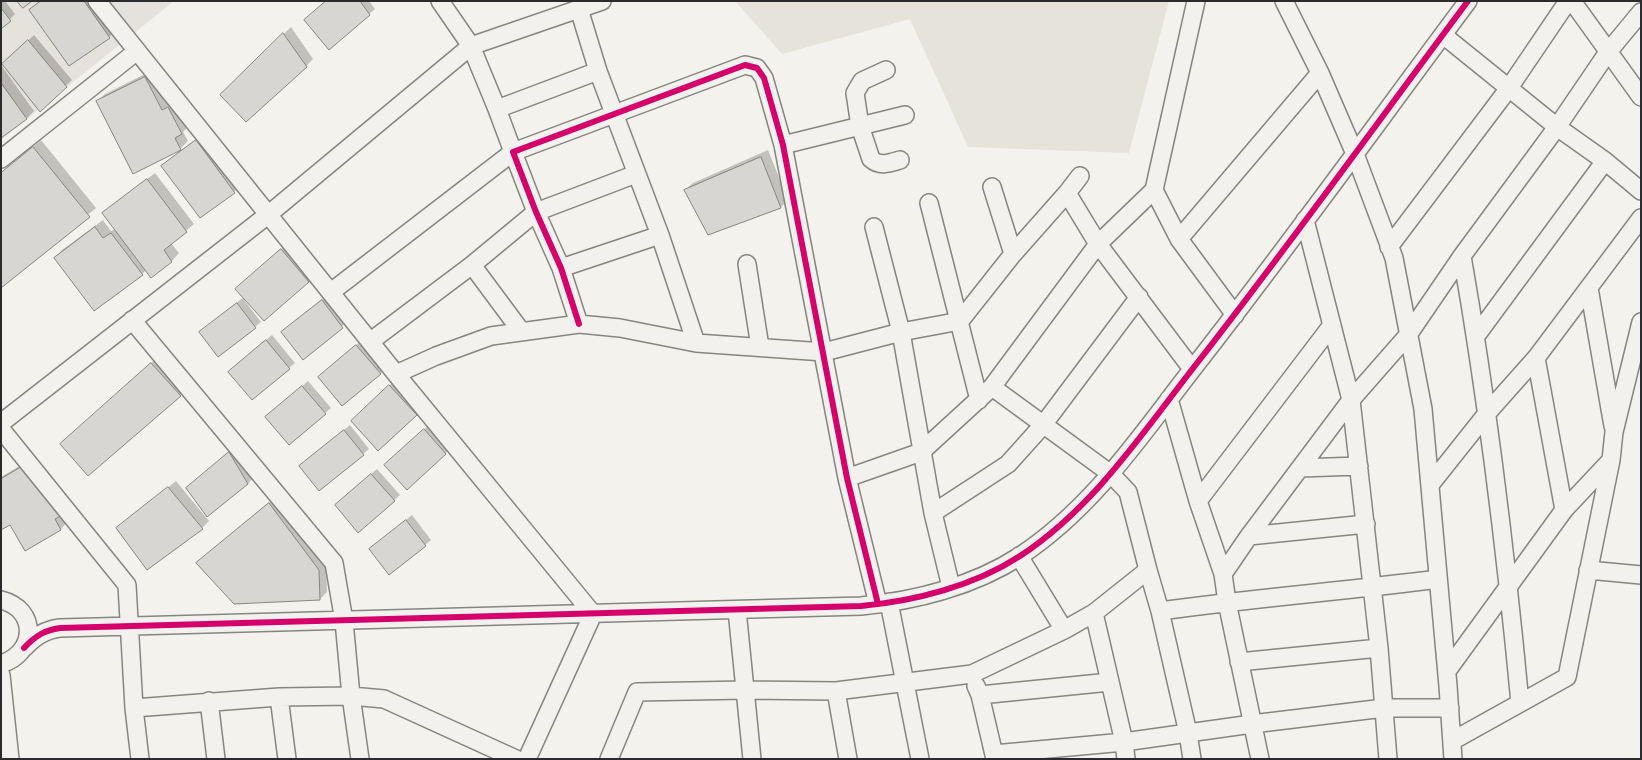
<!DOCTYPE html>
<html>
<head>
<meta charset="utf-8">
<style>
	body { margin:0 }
	#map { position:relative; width:1642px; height:760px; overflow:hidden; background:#f4f2ec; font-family:Kalam,sans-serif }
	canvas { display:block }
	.frame { position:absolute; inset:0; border:2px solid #2b2b2b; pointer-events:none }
</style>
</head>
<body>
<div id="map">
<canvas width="1642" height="760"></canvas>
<div class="frame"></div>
</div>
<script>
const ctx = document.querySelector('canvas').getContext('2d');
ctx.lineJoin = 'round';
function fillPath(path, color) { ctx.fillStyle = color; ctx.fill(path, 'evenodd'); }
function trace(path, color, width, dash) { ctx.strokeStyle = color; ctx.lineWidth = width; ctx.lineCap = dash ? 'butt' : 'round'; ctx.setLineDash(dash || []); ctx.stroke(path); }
const built = new Path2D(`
	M1 1H174L1 140Z`);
const green = new Path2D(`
	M735 1H1169L1129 153 968 147 910 19 782 54Z`);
const shadow = new Path2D(`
	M1 1H5L15 14 1 28Z
	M39 1H96L117 29 109 37 70 65 30 10Z
	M326 1H369L375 9 329 49 305 20Z
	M291 27 313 59 306 66 221 95Z
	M34 35 72 80 40 110 9 58Z
	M1 65 34 111 27 118 1 137Z
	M153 70 189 126 183 132 188 141 180 149 97 102 105 94Z
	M203 134 241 185 234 192 162 166 170 159Z
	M41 140 96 208 1 287V173Z
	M768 150 788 200 781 207 685 190 693 183Z
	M155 173 194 224 171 243 179 253 172 261 151 276 146 270 142 274 55 258 62 250 103 220 111 231 115 229 104 214 111 206Z
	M289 242 316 273 264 320 245 298 244 300 261 322 219 356 200 332 244 297V282Z
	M327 295 348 321 303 358 288 327Z
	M272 335 295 363 252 399 235 366Z
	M362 340 386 368 380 374 319 377Z
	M159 356 188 388 88 474 69 437Z
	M395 380 422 409 416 414 357 416Z
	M308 381 331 408 289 444 266 417Z
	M430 424 451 448 407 488 391 459Z
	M350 425 369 449 363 454 300 466Z
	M235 448 253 478 248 484 193 483Z
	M31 459 68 521 61 529 25 549 10 524 1 529V477Z
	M377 469 400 495 359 531 341 500Z
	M176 481 209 521 202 528H117Z
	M277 496 326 563 327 592 320 599 197 563Z
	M412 515 431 540 425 545 370 549Z`);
const building = new Path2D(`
	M17 1H32L23 8Z
	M41 1H84L110 38 69 66 29 10Z
	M326 1H360L370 15 329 50 304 20Z
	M1 8 11 21 1 29Z
	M283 33 307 67 246 122 220 95Z
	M28 40 67 87 40 112 2 64Z
	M145 77 162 110 168 107 182 134 175 138 181 150 133 174 96 101Z
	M1 83 27 119 1 138Z
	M196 140 235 193 200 218 161 166Z
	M33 147 90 217 1 288V173Z
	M761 157 781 208 708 235 684 190Z
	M147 179 187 232 164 250 172 262 151 278 102 213Z
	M95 227 103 238 111 233 143 275 94 311 54 258Z
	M281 249 309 282 264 321 235 289Z
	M322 300 343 328 303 360 281 332Z
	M237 303 256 328 218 357 199 332Z
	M266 340 290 369 252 400 228 372Z
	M356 345 381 374 342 406 318 377Z
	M151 363 181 396 88 476 60 444Z
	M389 385 417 415 378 451 351 421Z
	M302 386 326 414 289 445 265 417Z
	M424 429 446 454 407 490 384 465Z
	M344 430 364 455 319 491 299 466Z
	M229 452 248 484 207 517 186 488Z
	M23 466 62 515 55 519 61 530 25 551 10 525 1 530V479Z
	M371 474 395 501 358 533 335 505Z
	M168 487 203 529 147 570 116 528Z
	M269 503 319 570 320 600 234 604 196 563Z
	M406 520 426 546 389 575 369 549Z`);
const minor = new Path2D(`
	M97 1 396 374 593 614 527 759
	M1284 1 1320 73
	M1572 1 1641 97
	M579 9 598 71 660 235 696 343
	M1443 35 1557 127 1605 161 1641 191
	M886 70 862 81 855 93 860 126 871 159C880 167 890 163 900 160
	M497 109 598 71
	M783 145 905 115
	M1 159 137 51
	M992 187 1013 254
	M1154 190 1196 1
	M1067 193 1098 244 1192 369
	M929 203 979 400
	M1305 220 1351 400 1379 648 1388 759
	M874 227 901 332 933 513 951 587
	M1179 239 1320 73 1355 154 1394 258 1423 409 1448 686 1453 759
	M1389 247 1509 88 1568 1
	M1462 256C1488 405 1506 554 1520 703
	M747 264 760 347
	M561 268 660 235
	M1589 288 1613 426
	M331 292 513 152 497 109 471 46 440 1
	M132 320 334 563 344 621 351 696 360 759
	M579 324 561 268 536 212 513 152 745 65 757 68 764 78 783 145 847 478 878 604
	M521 331 472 265 536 212 636 174
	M1476 336 1605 161
	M371 341 472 265
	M1536 358 1564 510
	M396 374 436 356 491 336 579 324 620 328 696 343 824 352 901 332 960 321 1013 254 1067 193 1080 176
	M992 387 1111 474 1128 492 1148 570 1160 611 1188 733 1192 759
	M1169 399 1198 501 1223 574 1227 602 1260 759
	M1 423 269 214 471 46 602 1
	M1 429 127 585 134 708 140 759
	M1300 468 1359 466
	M847 478 921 452 992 387 1098 244 1154 190 1179 239 1235 315
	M1430 485 1488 412 1536 358 1641 218
	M1198 501 1332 325
	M933 513 1008 464 1043 425 1139 297
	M1249 536 1366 524
	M1019 556 1064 630
	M1588 570 1641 575
	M1223 574 1249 536 1351 400 1408 335 1462 256 1557 127 1608 52 1641 12
	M1 600C38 609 37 653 1 664
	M889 602 920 759
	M737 610 752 759
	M1160 611C1253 598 1346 591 1438 579
	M1094 613 1124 742 1126 759
	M24 648C35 636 45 630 60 628L861 606C915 601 974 586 1020 556 1093 508 1141 435 1194 367 1288 247 1377 123 1468 1
	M1239 662 1379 648
	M1447 671 1564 510 1611 460
	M1 675 10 759
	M976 686 980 695 995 759
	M980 695 1110 682
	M279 697 287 759
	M209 701 216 759
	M134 708 279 697 351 696 384 699 516 759
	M1452 741 1567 677 1611 460 1614 432 1641 322
	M994 754 1124 742 1252 724 1384 708H1450
	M609 759 637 692 745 690 836 691
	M848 759 836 691 972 674 1064 630 1094 613 1148 570`);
const cycleway = new Path2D(`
	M579 324 561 268 536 212 513 152 745 65 757 68 764 78 783 145 847 478 878 604
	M24 648C35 636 45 630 60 628L861 606C915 601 974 586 1020 556 1093 508 1141 435 1194 367 1288 247 1377 123 1468 1`);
fillPath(built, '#e5e2db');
fillPath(green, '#e6e3da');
fillPath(shadow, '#0003');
fillPath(building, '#d7d6d2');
trace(building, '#858582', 1);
trace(minor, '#858582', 20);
trace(minor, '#f2f1ed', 17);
trace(cycleway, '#d6006c', 6);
</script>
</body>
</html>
